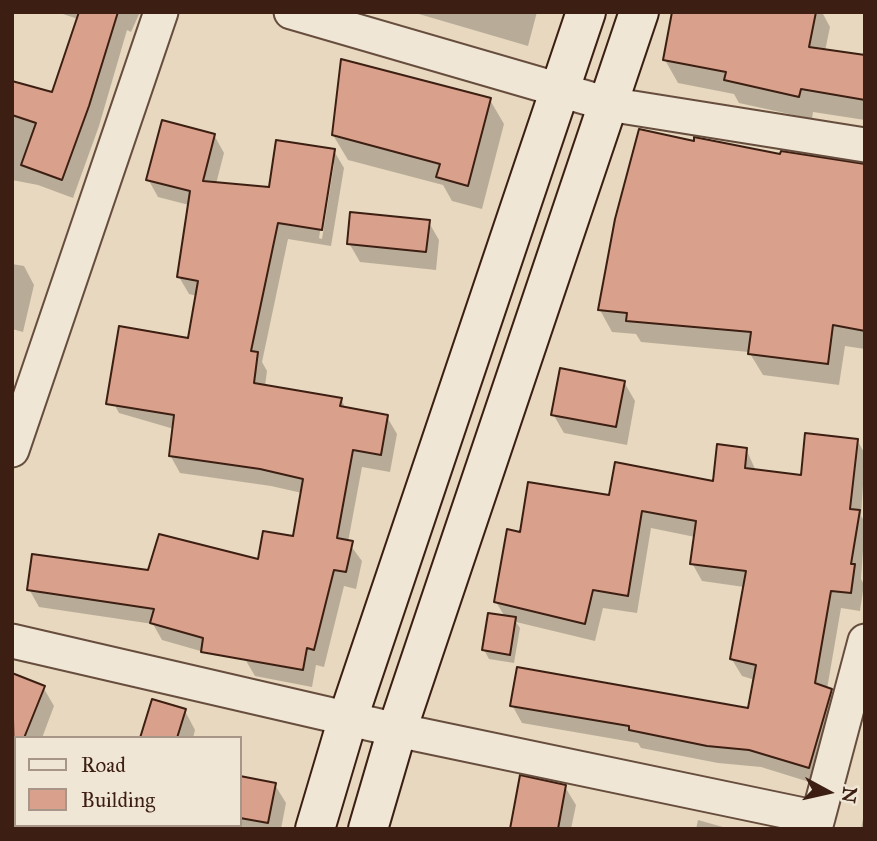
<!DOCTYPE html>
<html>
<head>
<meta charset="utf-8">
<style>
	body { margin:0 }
	#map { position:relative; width:877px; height:841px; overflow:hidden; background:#e7d8bf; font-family:"IM FELL Great Primer",serif }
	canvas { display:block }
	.frame { position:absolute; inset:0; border:14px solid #3c1f12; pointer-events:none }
	.legend { position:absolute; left:14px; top:736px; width:228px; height:91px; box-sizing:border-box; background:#efe6d5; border:2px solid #a79687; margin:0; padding:9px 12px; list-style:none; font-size:21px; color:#3c1f12 }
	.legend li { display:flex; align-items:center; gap:14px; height:35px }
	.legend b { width:35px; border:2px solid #a79687 }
	.north { position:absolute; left:793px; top:757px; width:70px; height:70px; -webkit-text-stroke:5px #efe6d5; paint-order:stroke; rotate:98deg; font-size:19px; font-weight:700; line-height:28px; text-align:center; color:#3c1f12 }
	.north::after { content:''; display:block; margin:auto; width:24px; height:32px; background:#3c1f12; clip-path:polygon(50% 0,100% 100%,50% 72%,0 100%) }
</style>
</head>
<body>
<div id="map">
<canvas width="877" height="841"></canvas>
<div class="frame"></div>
<ul class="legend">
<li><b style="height:9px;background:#efe6d5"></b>Road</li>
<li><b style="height:19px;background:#d9a08b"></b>Building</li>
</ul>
<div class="north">N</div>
</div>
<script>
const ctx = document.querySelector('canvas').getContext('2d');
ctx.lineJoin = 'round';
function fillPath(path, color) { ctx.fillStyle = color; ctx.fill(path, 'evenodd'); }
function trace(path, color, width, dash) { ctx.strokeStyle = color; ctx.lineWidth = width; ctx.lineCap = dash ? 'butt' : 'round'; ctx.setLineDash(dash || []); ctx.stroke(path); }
const shadow = new Path2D(`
	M57 12H140L131 32 127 30 99 126 73 198 38 185 12 180V82L53 94 78 19Z
	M412 12H537L528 46Z
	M674 12H822L830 27 825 51 865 57V120L813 112 812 119 739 103 734 94 678 83 665 60Z
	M490 100 504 124 482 209 452 201 443 185 348 160 333 135Z
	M214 135 224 153 216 184 270 189 334 151 344 168 331 246 288 239 262 362 267 371 265 386 341 399 346 409 387 417 397 434 390 472 362 467 348 542 362 561 356 589 344 586 324 667 316 665 312 687 255 676 245 659 232 610 218 656 162 640 153 624 39 607 29 589 150 572 259 561 295 538 302 493 271 486 180 473 170 455 174 429 119 413 109 395 189 340 197 296 189 294 179 277 189 205 158 197 148 179ZM331 164H334L322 239 319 238Z
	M695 144 865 164V349L845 346 839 385 763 375 749 352 641 342 636 334 612 332 600 310Z
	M428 221 439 240 436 270 360 262 349 243Z
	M12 264 24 266 34 285 23 332 12 329Z
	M624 382 635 401 627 445 564 433 553 414Z
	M857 440 865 454 861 516 865 522 861 579 864 584 860 611 841 608 827 689 831 690 842 708 819 785 761 767 718 763 641 748 638 743 522 723 512 705 749 710 755 680 742 676 731 658 744 587 702 581 692 563 695 537 651 528 637 613 603 608 595 641 516 622 520 628 514 663 489 659 484 650 505 617 496 602 522 534 610 497 714 483 746 449 756 471 803 476Z
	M16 677 43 687 54 706 42 738H16V782L12 781V701Z
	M185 711 195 730 193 738H142Z
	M240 778 275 785 286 803 281 829H226L224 825H240Z
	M565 787 576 805 571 829H517Z
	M865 809V829H861Z
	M698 820 730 829H696Z
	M88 825H126V829Z`);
const building = new Path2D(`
	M79 12H118L89 106 62 180 21 165 36 123 12 115V81L52 92Z
	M672 12H816L809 47 865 55V100L801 89 799 97 724 80 726 72 663 60Z
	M341 59 491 98 468 186 436 177 440 164 332 135Z
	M162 120 215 134 203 181 269 187 276 140 335 149 322 230 278 223 251 351 258 352 254 383 342 398 340 406 388 415 381 455 353 450 337 538 353 541 346 572 334 570 314 650 307 648 303 670 201 652 203 638 150 623 154 609 27 590 32 554 148 570 159 534 258 559 263 531 293 536 303 479 260 469 169 456 174 415 106 404 119 326 188 338 198 281 177 277 190 191 146 180Z
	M639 129 694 141V137L780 154 781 151 865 164V331L833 325 828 364 748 354 751 332 626 321 627 313 598 310 615 219Z
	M350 212 430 220 426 252 347 244Z
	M560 368 625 381 616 427 551 415Z
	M805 433 858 439 850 509 860 510 851 564H855L851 593 831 591 815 683 832 689 809 768 749 750 707 746 629 730V726L510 706 517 667 748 708 756 665 730 659 746 571 690 564 696 521 642 511 628 596 593 590 585 624 494 602 507 529 520 532 528 482 609 495 615 462 713 481 717 444 747 448 745 468 801 475Z
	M488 613 516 617 510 655 482 650Z
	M12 673 45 686 24 738H16L14 764Z
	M152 699 186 709 177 738H140Z
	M520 775 566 785 558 829H510Z
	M240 776 276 783 268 823 240 818Z`);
const street = new Path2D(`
	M291 12 608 104 865 145
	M12 450 161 12
	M12 641 397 730 818 818
	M815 829 865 641`);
const secondary = new Path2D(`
	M315 829 348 718 586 12
	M368 829 397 730 639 12`);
fillPath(shadow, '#0003');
fillPath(building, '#d9a08b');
trace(building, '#3c1f12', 2);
trace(street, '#674d3d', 37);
trace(secondary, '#3c1f12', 42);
trace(street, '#efe6d5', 33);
trace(secondary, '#efe6d5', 38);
</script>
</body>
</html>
